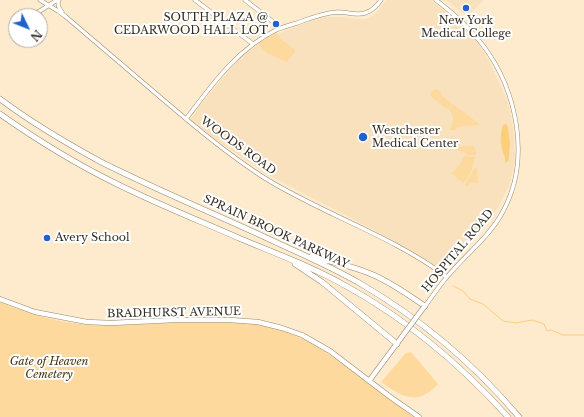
<!DOCTYPE html>
<html>
<head>
<meta charset="utf-8">
<style>
	body { margin:0 }
	#map { position:relative; width:584px; height:417px; overflow:hidden; background:#feebcd; font-family:"Libre Baskerville",serif }
	canvas { display:block }
	.north { position:absolute; left:8px; top:8px; width:40px; height:40px; box-sizing:border-box; background:#fff; border:1px solid #aeaba7; border-radius:50%; rotate:133deg; font-size:11px; font-weight:700; line-height:16px; text-align:center; color:#352e22 }
	.north::after { content:''; display:block; margin:auto; width:14px; height:18px; background:#2061cd; clip-path:polygon(50% 0,100% 100%,50% 72%,0 100%) }
</style>
</head>
<body>
<div id="map">
<canvas width="584" height="417"></canvas>
<div class="north">N</div>
</div>
<script>
const ctx = document.querySelector('canvas').getContext('2d');
ctx.lineJoin = 'round';
function fillPath(path, color) { ctx.fillStyle = color; ctx.fill(path, 'evenodd'); }
function trace(path, color, width, dash) { ctx.strokeStyle = color; ctx.lineWidth = width; ctx.lineCap = dash ? 'butt' : 'round'; ctx.setLineDash(dash || []); ctx.stroke(path); }
function write(font, color, halo, rows, align = 'center') {
  ctx.font = font + ' "Libre Baskerville",serif'; ctx.lineWidth = 4; ctx.setLineDash([]); ctx.textBaseline = 'middle'; ctx.strokeStyle = halo; ctx.fillStyle = color; for (const [text, x, y, turn = 0] of rows) {
    ctx.save(); ctx.translate(x, y); ctx.rotate((+turn || 0) * Math.PI / 180); ctx.textAlign = isNaN(turn) ? turn : align; if (halo) ctx.strokeText(text, 0, 0); ctx.fillText(text, 0, 0); ctx.restore();
  }
}
const built = new Path2D(`
	M386 0H431L464 27 477 42 488 59 507 100 511 116 514 135 515 161 512 175 509 186 499 206 487 224 446 272 385 236 293 188 265 173 215 139 193 122 191 120 192 117 198 108 229 70 246 52 266 39 305 23 325 17H342L357 19H367L374 15 377 12Z
	M446 0H484L467 16Z`);
const green = new Path2D(`
	M276 33 278 34 279 37 295 50 294 53 287 62 267 53 259 45V43L260 42Z
	M436 89 441 92 440 94 452 104 449 109 445 108 431 96V92Z
	M453 104 479 124V125L457 127 456 130H449C453 124 456 116 449 110Z
	M474 146 476 153 475 155H468L463 151 462 153 456 149 458 147Z
	M465 155 470 157 475 156C472 168 473 173 463 183L451 173H453L462 161V160Z
	M477 168 478 183C473 183 472 180 467 186L465 184 471 175 474 169Z
	M0 302C31 315 66 325 100 325 124 326 148 323 172 322 192 321 212 321 233 322 249 323 265 324 280 330 310 339 333 357 358 375 376 389 395 403 414 417H0Z
	M411 352 438 384C435 387 432 390 429 392 411 405 396 392 381 382L406 353Z`);
const water = new Path2D(`
	M506 124 508 127 510 144 509 157 508 161 506 163 505 162C506 158 504 156 503 152 500 144 500 134 503 125Z`);
const stream = new Path2D(`
	M453 286 463 291 470 299 483 304 503 321 516 323 532 320 544 324 547 331 551 330 563 335H584`);
const minor = new Path2D(`
	M40 0 58 11 65 16C97 43 128 70 160 97 193 125 226 153 263 177 322 214 391 235 447 277
	M59 0C57 4 59 9 62 12
	M195 0 253 44
	M245 0 276 24 278 29
	M32 16 57 0
	M186 119C212 85 236 50 276 30 283 27 290 25 297 23 310 18 324 13 338 12 347 12 356 16 365 13 372 11 377 6 381 0
	M425 306C432 297 439 286 447 277 464 256 487 239 501 215 532 162 518 91 482 44 469 27 453 13 436 0`);
const major = new Path2D(`
	M0 299 35 312 87 322 111 323 174 320H230L258 322 282 328 302 335 330 351 389 396 419 417
	M369 381 398 342`);
const highway = new Path2D(`
	M0 99C32 123 66 143 101 162 157 190 215 214 271 240 301 254 332 267 361 284 421 319 474 364 519 417
	M0 114C37 140 76 164 117 184 157 204 200 221 241 239 277 254 313 267 346 286 408 320 461 365 508 417
	M312 256C331 262 352 266 371 274 391 282 408 295 425 306
	M295 264 322 282 397 344`);
const majorBridge = new Path2D(`
	M398 342 424 307`);
const markers = [
	[466,8,4,"#2061cd"],
	[276,24,4,"#2061cd"],
	[363,137,5,"#2061cd"],
	[47,238,4,"#2061cd"]
];
const poiNames = [
	["SOUTH PLAZA @",268,18,"right"],
	["CEDARWOOD HALL LOT",268,31,"right"],
	["New York",466,21,"center"],
	["Medical College",466,34,"center"],
	["Westchester",372,131],
	["Medical Center",372,144],
	["Avery School",55,238]
];
const streetNames = [
	["WOODS ROAD",238,146,36],
	["SPRAIN BROOK PARKWAY",276,232,25],
	["HOSPITAL ROAD",458,251,-50],
	["BRADHURST AVENUE",174,313,-1]
];
const parkNames = [
	["Gate of Heaven",49,362],
	["Cemetery",49,375]
];
fillPath(built, '#f8e1bc');
fillPath(green, '#fdd99d');
fillPath(water, '#fecf7b');
trace(stream, '#fecf7b', 1);
trace(minor, '#99886c', 4.5);
trace(major, '#99886c', 5.5);
trace(highway, '#99886c', 6);
trace(minor, '#fff', 3.5);
trace(major, '#fff', 4.5);
trace(highway, '#fff', 5);
trace(majorBridge, '#99886c', 5.5, []);
trace(majorBridge, '#fff', 4.5);
for (const [x, y, r, color] of markers) { const dot = new Path2D(); dot.arc(x, y, r, 0, 2 * Math.PI); ctx.fillStyle = color; ctx.fill(dot); trace(dot, '#fff', 1.5); }
write('11px', '#352e22', '#fff', poiNames, 'left');
write('11px', '#352e22', '#fff', streetNames);
write('italic 11px', '#46330f', '#fff', parkNames);
</script>
</body>
</html>
